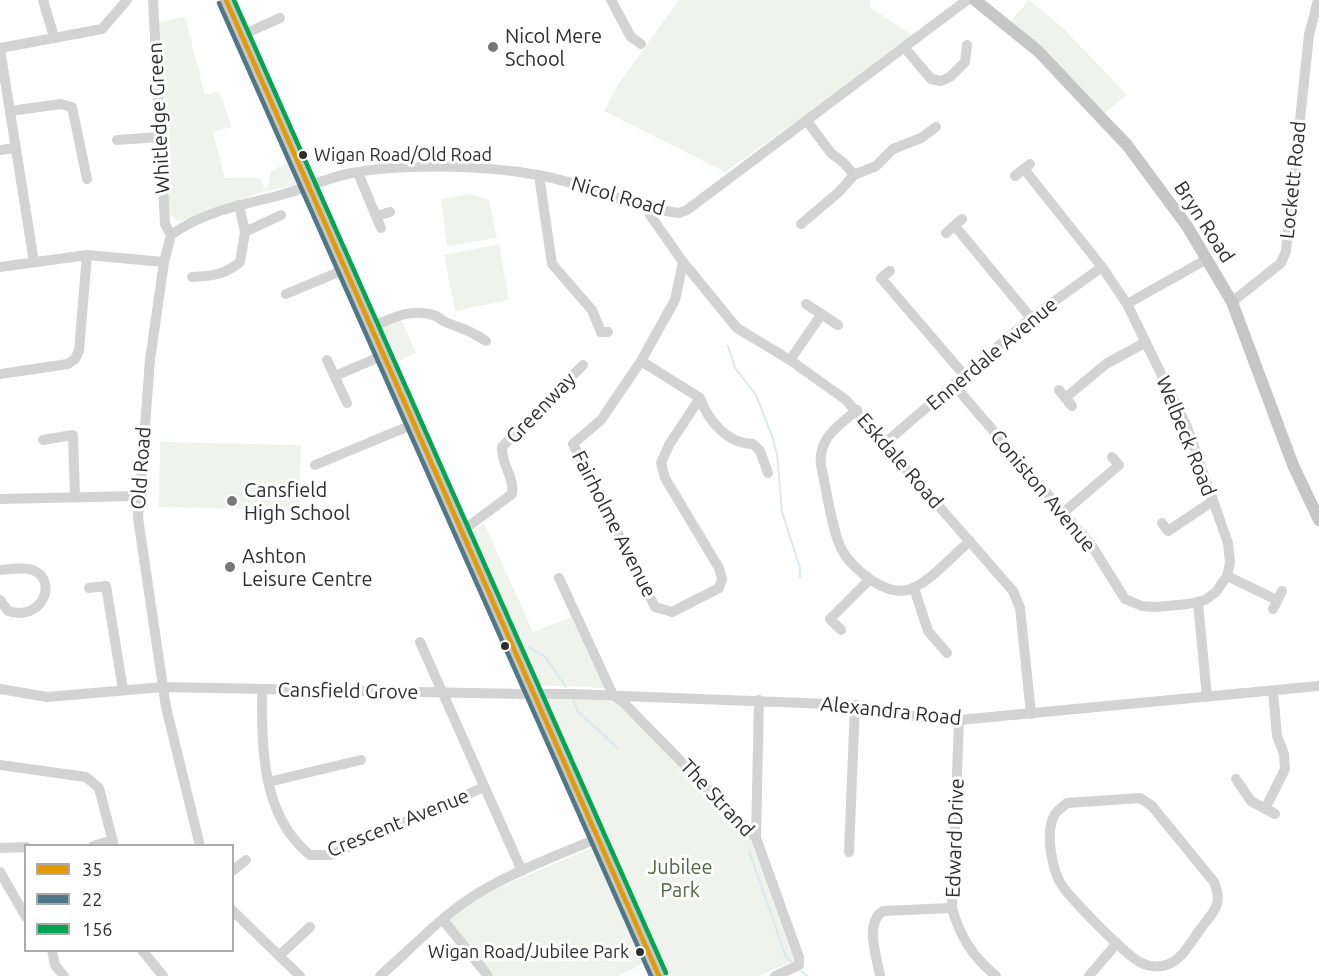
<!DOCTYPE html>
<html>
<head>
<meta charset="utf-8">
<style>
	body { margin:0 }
	#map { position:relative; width:1319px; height:976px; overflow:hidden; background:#fff; font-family:Ubuntu,sans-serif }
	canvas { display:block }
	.legend { position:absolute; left:24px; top:844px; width:210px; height:108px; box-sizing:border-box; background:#fff; border:2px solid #ababab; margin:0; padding:8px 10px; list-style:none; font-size:18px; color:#2e2e2e }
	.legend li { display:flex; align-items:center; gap:12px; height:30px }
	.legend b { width:30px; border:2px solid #ababab }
</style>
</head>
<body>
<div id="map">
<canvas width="1319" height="976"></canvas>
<ul class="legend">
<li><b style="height:8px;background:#e39a05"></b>35</li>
<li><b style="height:8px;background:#4e7888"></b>22</li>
<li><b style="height:8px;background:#00a651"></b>156</li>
</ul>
</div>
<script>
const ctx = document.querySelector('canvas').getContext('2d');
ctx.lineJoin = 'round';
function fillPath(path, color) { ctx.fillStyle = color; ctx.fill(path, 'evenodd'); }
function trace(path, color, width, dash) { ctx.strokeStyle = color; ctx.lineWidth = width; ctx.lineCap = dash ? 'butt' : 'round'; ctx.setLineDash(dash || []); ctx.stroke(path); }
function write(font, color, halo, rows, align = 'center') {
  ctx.font = font + ' Ubuntu,sans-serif'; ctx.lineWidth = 6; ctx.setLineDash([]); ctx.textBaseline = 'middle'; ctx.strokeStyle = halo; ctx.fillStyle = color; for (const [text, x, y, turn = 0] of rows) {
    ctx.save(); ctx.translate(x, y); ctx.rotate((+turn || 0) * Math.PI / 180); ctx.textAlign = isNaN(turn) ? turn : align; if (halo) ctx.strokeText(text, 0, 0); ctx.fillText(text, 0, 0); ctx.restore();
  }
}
const green = new Path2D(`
	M679 0H870L871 8 915 37 725 172 604 111 619 83Z
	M1029 0 1064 29 1127 95 1102 115 1009 23Z
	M185 17 205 95 219 91 232 127 213 132 225 178H260L264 188H268L271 171 288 163 296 181 295 185 262 192 178 222 167 210 159 22Z
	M470 194 489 200 497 238 447 246 441 199Z
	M499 244 509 300 455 311 444 255Z
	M401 319 416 353 399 361 382 327Z
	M160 442 301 445 299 506 292 505 291 508 255 504V509L159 507Z
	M484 523 533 632 571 617 604 688 540 685 469 534Z
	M545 697 615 701 756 841 796 960 758 976H671L661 955 618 976H494L449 920 482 895 609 840Z`);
const stream = new Path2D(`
	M728 346 735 368 756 395 772 436 777 454 782 512 800 568V577
	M529 647 545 657 566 687
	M573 699 578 712 618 748
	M749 851 786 957 792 962
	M801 971 807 976`);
const minor = new Path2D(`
	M43 0 54 37
	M153 0 165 224 171 235
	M611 0 631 37 641 44
	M242 35 280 18
	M0 48 102 29 127 0
	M905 48 931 79 941 81 950 77 965 62 967 45
	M0 49 34 262
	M10 111 61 104 72 107 87 179
	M807 121 831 153 844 163 854 175
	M117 140 159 137
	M0 150 15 148
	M358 173 381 228
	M539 175 552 264 592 310 601 332H608
	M1015 176 1030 164
	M649 205 650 215 683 262 737 328 790 360 846 400 1013 591 1020 608 1031 714
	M377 216 390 212
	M801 224 839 192 854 175 876 166 893 149 921 138 936 127
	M955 226 1031 318
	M245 232 281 215
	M946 233 962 219
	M0 267 87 255 164 262
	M890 271 881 278 965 376
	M192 277C211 276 225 275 240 262L245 232 239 205
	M286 294 346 269
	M1232 302 1281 263 1286 251 1309 35 1318 0
	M806 304 838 325
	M1127 304 1207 259
	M372 327C392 318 413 307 436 316 440 318 443 322 448 323 465 330 470 330 486 341
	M327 360 347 403
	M790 360 821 315
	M641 361 700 398 669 445 661 463 665 478 719 568 722 579 719 588 672 612 655 607 573 444 601 420 641 361 675 300 683 262
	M0 374 68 364 75 359 79 351 87 255
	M335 376 384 355
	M954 385 1092 546 1125 599 1142 606 1156 607 1188 604 1205 600 1216 592 1227 576 1230 563 1228 543 1187 427 1127 304 1102 267 1024 169
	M1059 390 1072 406
	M700 398C708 421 728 444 753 444L760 451 768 473
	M1065 398 1106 364 1146 342
	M857 410C838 426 818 438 821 465 826 487 832 532 842 550 853 570 889 600 913 588 934 578 952 556 970 541
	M43 440 73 435 75 497
	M885 443 1031 318 1102 267
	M315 465 414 424
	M0 499 137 496
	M1063 513 1119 465 1112 457
	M1162 523 1168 531 1213 501
	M462 531 512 494C515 477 501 465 502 447L583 365
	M0 570C10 569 24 567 33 570 59 581 42 622 8 611L0 600
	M1227 576 1277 600
	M559 578 613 695 623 702 756 838 799 957V965L775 976
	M89 588 106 586 123 690
	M914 588 928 631 947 653
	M1198 603 1207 697
	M1273 609 1282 591
	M841 630 830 619 870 579
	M420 642 522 871
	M0 689 47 697 163 687 523 694 532 690
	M262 690C262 748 261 815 310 855H330L484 787
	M535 697 544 694H571L855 705 925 718 959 720 1319 686
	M959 720 952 908C960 937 973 957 996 976
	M0 765 86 777 99 788 114 846
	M1236 779 1251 801 1275 814
	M268 782 361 760
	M1140 798 1152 806 1214 882C1223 904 1215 910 1202 927 1193 938 1183 959 1169 964 1159 968 1148 967 1138 961 1122 951 1075 903 1063 887 1052 872 1045 833 1054 816 1056 811 1063 807 1067 803Z
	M1265 809 1285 769 1284 754 1277 736 1273 691
	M756 838 759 700
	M93 846 113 840
	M200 846 166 707 138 518 150 360 164 262 171 235C202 212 241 205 277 196 301 190 324 179 347 174 401 163 483 165 538 175 585 183 632 207 679 213L687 210 967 0
	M0 848 26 847
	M849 852 855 705
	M232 871 246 860
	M0 872 26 917
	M232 910 300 976
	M443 920 488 976
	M52 950 55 965 64 976
	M142 950 163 976
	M279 956 310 927
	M380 976C412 948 443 914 480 892 517 870 559 855 598 838
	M880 976C877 957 864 923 883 911L952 908
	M1089 976 1117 943`);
const major = new Path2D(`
	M226 0 659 976
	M975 0 1038 51 1106 123 1127 145 1187 226 1232 302 1293 465 1319 520`);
const bus1 = new Path2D(`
	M226 0 659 976`);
const bus2 = new Path2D(`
	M219 3 651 976`);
const bus3 = new Path2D(`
	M234 0 666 973`);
const markers = [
	[493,47,6,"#777"],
	[303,155,5,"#2e2e2e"],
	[232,501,6,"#777"],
	[230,567,6,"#777"],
	[505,646,5,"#2e2e2e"],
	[640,952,5,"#2e2e2e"]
];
const busNames = [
	["Wigan Road/Old Road",314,155],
	["Wigan Road/Jubilee Park",629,952,"right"]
];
const poiNames = [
	["Nicol Mere",505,36],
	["School",505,59],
	["Cansfield",244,490],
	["High School",244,513],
	["Ashton",242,556],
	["Leisure Centre",242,579]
];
const streetNames = [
	["Whitledge Green",159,118,-93],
	["Lockett Road",1293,180,-84],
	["Nicol Road",618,196,16],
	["Bryn Road",1204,222,57],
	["Ennerdale Avenue",992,354,-40],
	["Greenway",541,408,-46],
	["Welbeck Road",1186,436,68],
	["Eskdale Road",900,461,49],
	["Old Road",141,468,-86],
	["Coniston Avenue",1043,491,50],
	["Fairholme Avenue",614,524,63],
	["Cansfield Grove",348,691,1],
	["Alexandra Road",891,711,6],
	["The Strand",717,798,47],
	["Crescent Avenue",398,823,-22],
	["Edward Drive",955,838,-88]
];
const parkNames = [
	["Jubilee",680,867],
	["Park",680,890]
];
fillPath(green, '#f0f3ec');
trace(stream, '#dae8f0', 2);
trace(minor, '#d3d3d3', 10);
trace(major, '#c6c6c6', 12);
trace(bus1, '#e39a05', 4.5);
trace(bus2, '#4e7888', 4.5);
trace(bus3, '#00a651', 4.5);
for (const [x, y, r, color] of markers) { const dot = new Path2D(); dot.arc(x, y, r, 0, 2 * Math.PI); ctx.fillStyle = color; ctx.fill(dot); trace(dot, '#fff', 2); }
write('18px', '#2e2e2e', '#fff', busNames, 'left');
write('20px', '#2e2e2e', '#fff', poiNames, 'left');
write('20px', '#2e2e2e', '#fff', streetNames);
write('20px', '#53663f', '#fff', parkNames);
</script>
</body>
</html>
